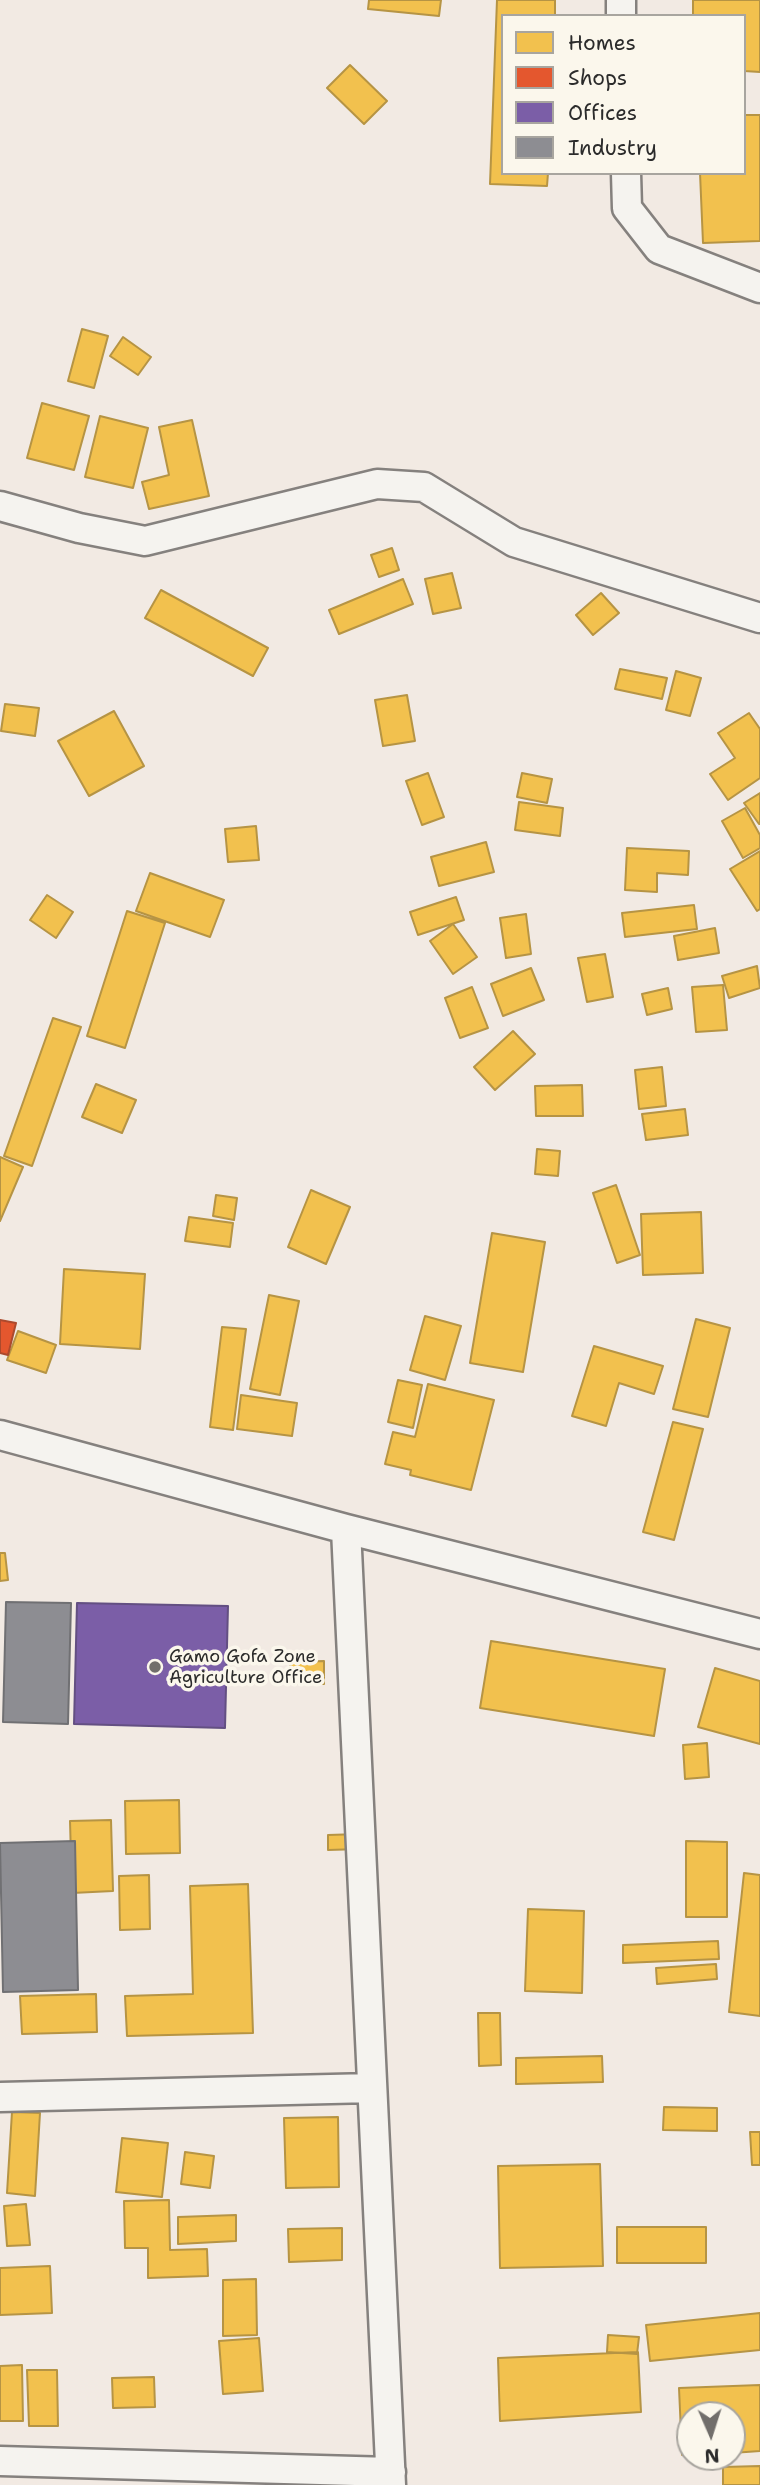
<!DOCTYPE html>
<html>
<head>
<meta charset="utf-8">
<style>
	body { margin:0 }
	#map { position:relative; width:760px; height:2485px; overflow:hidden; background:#f2eae3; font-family:"Shantell Sans",sans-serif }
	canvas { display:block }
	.legend { position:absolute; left:501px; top:14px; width:245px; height:161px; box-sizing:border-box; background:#fbf7ec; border:2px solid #a8a59f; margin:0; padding:9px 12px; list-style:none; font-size:21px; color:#2b2b2b }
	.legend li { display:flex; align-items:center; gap:14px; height:35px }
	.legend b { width:35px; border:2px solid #a8a59f }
	.north { position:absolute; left:676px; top:2401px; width:70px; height:70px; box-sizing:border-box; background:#fbf7ec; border:2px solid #a8a59f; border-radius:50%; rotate:177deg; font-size:19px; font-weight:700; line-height:28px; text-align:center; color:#2b2b2b }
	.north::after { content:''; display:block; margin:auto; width:24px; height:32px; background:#716e6b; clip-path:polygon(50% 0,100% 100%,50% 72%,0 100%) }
</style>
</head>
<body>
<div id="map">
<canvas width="760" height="2485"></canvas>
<ul class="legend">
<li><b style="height:19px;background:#f2c14e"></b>Homes</li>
<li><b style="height:19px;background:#e4572e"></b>Shops</li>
<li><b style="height:19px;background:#7b5ea7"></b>Offices</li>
<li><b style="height:19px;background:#8d8d92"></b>Industry</li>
</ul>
<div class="north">N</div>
</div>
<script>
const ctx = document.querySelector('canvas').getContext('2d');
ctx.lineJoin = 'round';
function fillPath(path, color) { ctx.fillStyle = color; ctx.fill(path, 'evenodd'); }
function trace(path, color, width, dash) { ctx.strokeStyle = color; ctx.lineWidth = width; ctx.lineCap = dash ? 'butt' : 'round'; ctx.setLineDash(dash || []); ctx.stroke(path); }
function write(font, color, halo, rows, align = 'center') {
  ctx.font = font + ' "Shantell Sans",sans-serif'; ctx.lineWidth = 7; ctx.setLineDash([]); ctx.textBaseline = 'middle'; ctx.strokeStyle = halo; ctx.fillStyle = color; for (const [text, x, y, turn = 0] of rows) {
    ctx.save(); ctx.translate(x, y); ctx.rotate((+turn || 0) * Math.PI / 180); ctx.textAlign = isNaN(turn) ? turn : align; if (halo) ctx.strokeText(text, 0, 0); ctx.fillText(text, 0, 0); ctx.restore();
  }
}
const homes = new Path2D(`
	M369 0H441L439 16 368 9Z
	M497 0H555V16H503V173H548L547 186 490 184Z
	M693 0H760V72L744 71V16H693Z
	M350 65 387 101 364 124 327 88Z
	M744 115H760V241L703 243 700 173H744Z
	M82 329 108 336 94 388 68 381Z
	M123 337 151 357 138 375 110 356Z
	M42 403 89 416 74 470 27 458Z
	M100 416 148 428 133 488 85 477Z
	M192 420 209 496 149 509 142 482 169 475 159 427Z
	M392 548 399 570 379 577 371 555Z
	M452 573 461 608 433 614 425 579Z
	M403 579 413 604 339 634 329 610Z
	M161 590 268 648 253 676 145 618Z
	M601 593 619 613 593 635 576 615Z
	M620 669 667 678 662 699 615 689Z
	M676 671 701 678 690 716 666 710Z
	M407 695 415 741 383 746 375 700Z
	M5 704 39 708 35 736 1 731Z
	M114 711 144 766 89 796 58 741Z
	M749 713 760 729V778L728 800 710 774 735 758 718 733Z
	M428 773 444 817 422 825 406 781Z
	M522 773 552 779 547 803 517 797Z
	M760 793V824H759L744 803Z
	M519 802 563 808 560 836 515 830Z
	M745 808 760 835V848L743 858 722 821Z
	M256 826 259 860 228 862 225 829Z
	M486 842 494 872 439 886 431 857Z
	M627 848 689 851 688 875 657 873V892L625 890Z
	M760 851V909L757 911 730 869Z
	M150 873 224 900 210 937 136 911Z
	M47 895 73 912 56 938 30 920Z
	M456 897 464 920 418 935 410 912Z
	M694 905 697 929 625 937 622 913Z
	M127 911 165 923 125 1048 87 1036Z
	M526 914 531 954 506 958 500 918Z
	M453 924 477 957 453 974 430 941Z
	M715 928 719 953 678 960 674 936Z
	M605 954 613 997 587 1002 578 958Z
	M757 966 760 988 729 998 722 976Z
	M531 968 544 1000 503 1016 491 984Z
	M723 985 727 1030 696 1032 692 987Z
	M472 987 488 1028 460 1038 445 998Z
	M668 988 672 1009 647 1015 642 994Z
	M53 1018 81 1027 32 1166 4 1156Z
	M513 1031 535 1054 495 1090 474 1067Z
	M662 1067 666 1106 639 1109 635 1070Z
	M96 1084 136 1100 122 1133 82 1117Z
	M582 1085 583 1116H536L535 1086Z
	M685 1109 688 1135 646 1140 642 1114Z
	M537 1149 560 1151 558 1176 535 1174Z
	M0 1157 23 1167 0 1221Z
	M616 1185 640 1255 617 1263 593 1193Z
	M311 1190 350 1207 326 1264 288 1247Z
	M216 1195 237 1198 234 1220 213 1216Z
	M701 1212 703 1273 643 1275 641 1214Z
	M189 1217 233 1223 230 1247 185 1241Z
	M492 1233 545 1242 523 1372 470 1363Z
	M64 1269 145 1274 140 1349 60 1344Z
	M269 1295 299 1301 280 1395 250 1389Z
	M425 1316 461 1326 445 1380 410 1370Z
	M696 1319 730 1328 708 1417 673 1409Z
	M222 1327 246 1329 233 1430 210 1427Z
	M18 1331 56 1345 46 1373 7 1360Z
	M594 1346 663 1366 654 1394 619 1383 606 1426 572 1416Z
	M398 1380 422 1385 413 1428 388 1422Z
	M428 1384 494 1400 471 1490 410 1475 411 1470 385 1464 393 1432 415 1437Z
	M241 1395 297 1403 292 1436 237 1429Z
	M673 1422 703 1429 674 1540 643 1532Z
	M0 1553H5L8 1580 0 1581Z
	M491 1641 665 1669 654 1736 480 1708Z
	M324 1661V1684H291L290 1662Z
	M715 1668 760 1681V1744L698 1727Z
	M707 1743 709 1777 685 1779 683 1745Z
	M179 1800 180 1853 126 1854 125 1801Z
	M111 1820 113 1891 72 1893 70 1821Z
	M360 1834V1849L328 1850V1835Z
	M686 1841 727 1842V1917H686Z
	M744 1873 760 1875V2016L729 2012Z
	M149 1875 150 1929 120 1930 119 1876Z
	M248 1884 253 2033 127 2036 125 1996 193 1994 190 1886Z
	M528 1909 584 1911 582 1993 525 1991Z
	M718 1941 719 1959 623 1963V1945Z
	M716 1964 717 1979 657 1984 656 1968Z
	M96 1994 97 2032 22 2034 20 1996Z
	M478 2013H500L501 2065 479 2066Z
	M602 2056 603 2082 516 2084V2058Z
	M664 2107 717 2108V2131L663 2130Z
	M12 2112 40 2113 35 2196 7 2193Z
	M338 2117 339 2187 286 2188 284 2118Z
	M750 2132H760V2165H752Z
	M122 2138 168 2143 162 2197 116 2192Z
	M185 2152 214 2156 210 2188 181 2184Z
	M600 2164 603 2266 500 2268 498 2166Z
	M169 2200 170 2250 207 2249 208 2276 148 2278V2248H125L124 2201Z
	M26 2204 30 2245 7 2246 4 2206Z
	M236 2215V2241L178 2244V2217Z
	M617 2227H706V2263H617Z
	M342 2228V2260L289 2262 288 2229Z
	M50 2266 52 2313 0 2315V2268Z
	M256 2279 257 2335 223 2336V2280Z
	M760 2313V2350L650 2361 646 2325Z
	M608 2335 639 2337 637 2354 607 2352Z
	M259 2338 263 2391 223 2394 219 2341Z
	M638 2352 641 2412 500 2421 498 2358Z
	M22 2365 23 2421H0V2366Z
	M27 2370H57L58 2426H29Z
	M154 2377 155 2407 113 2408 112 2378Z
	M760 2385V2451L732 2453V2415H690V2454L682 2455 679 2388Z
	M760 2466V2485H723V2467Z`);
const shops = new Path2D(`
	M0 1320 16 1323 8 1355 0 1353Z`);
const offices = new Path2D(`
	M77 1603 228 1606 225 1728 74 1724Z`);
const industry = new Path2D(`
	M6 1602 71 1603 68 1724 3 1722Z
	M75 1841 78 1990 3 1992 0 1843Z`);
const street = new Path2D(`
	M621 0V16
	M626 173 627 208 659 249 760 288
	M0 506 79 528 145 541 377 484 424 487 514 542 760 618
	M0 1435 346 1529 760 1634
	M346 1529 391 2485
	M0 2097 372 2088
	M0 2461 391 2472`);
const markers = [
	[155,1667,7,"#716e6b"]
];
const poiNames = [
	["Gamo Gofa Zone",169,1657],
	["Agriculture Office",169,1678]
];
fillPath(homes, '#f2c14e');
trace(homes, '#b69444', 2);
fillPath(shops, '#e4572e');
trace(shops, '#ac4a2d', 2);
fillPath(offices, '#7b5ea7');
trace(offices, '#634f82', 2);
fillPath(industry, '#8d8d92');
trace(industry, '#707073', 2);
trace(street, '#85817e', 33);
trace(street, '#f5f3ef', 28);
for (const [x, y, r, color] of markers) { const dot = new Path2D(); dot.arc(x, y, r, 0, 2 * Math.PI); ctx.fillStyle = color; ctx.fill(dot); trace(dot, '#fbf7ec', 2.5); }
write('18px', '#2b2b2b', '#fbf7ec', poiNames, 'left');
</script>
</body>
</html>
